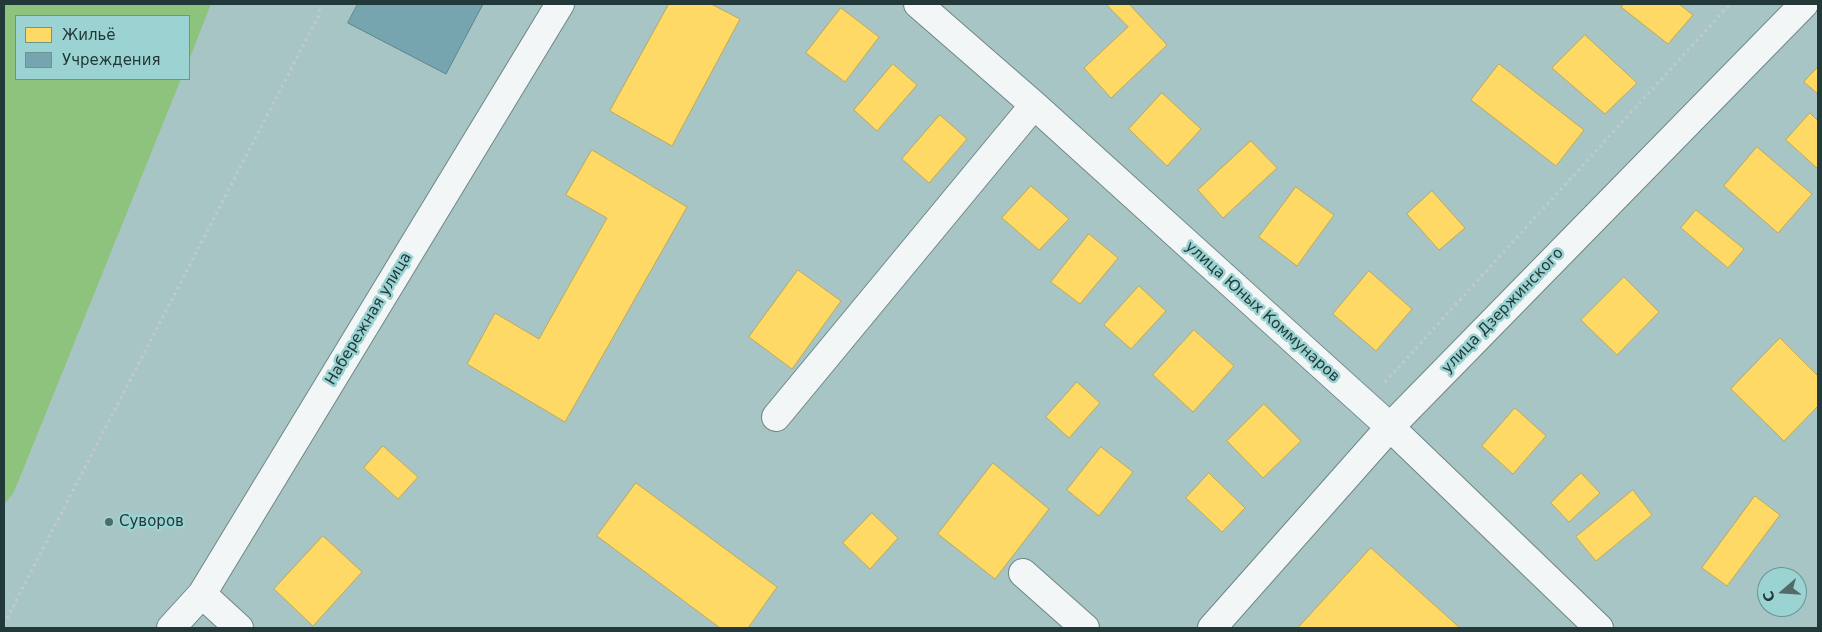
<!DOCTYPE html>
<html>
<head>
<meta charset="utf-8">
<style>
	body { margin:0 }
	#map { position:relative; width:1822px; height:632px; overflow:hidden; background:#a8c5c5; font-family:"DejaVu Sans",sans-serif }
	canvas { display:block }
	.frame { position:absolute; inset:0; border:5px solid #233939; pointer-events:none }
	.legend { position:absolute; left:15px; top:15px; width:175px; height:65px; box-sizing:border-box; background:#9bd2d2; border:1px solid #6b9595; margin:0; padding:6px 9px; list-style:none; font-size:15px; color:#233939 }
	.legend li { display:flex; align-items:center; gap:10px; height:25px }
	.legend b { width:25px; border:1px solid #6b9595 }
	.north { position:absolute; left:1757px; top:567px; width:50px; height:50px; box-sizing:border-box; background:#9bd2d2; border:1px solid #6b9595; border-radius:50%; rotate:251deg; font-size:14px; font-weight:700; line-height:20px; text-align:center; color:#233939 }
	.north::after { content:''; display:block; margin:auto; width:18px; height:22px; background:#526a6a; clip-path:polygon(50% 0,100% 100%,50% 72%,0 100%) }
</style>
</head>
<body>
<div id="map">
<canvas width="1822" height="632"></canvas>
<div class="frame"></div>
<ul class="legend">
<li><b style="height:14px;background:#ffd966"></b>Жильё</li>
<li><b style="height:14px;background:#76a5af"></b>Учреждения</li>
</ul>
<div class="north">С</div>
</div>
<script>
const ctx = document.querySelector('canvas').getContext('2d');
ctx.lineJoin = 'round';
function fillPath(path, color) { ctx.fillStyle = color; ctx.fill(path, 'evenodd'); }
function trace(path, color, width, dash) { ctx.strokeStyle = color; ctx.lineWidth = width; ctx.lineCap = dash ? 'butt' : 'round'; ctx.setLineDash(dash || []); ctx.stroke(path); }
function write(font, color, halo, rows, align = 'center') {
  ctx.font = font + ' "DejaVu Sans",sans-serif'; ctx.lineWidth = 5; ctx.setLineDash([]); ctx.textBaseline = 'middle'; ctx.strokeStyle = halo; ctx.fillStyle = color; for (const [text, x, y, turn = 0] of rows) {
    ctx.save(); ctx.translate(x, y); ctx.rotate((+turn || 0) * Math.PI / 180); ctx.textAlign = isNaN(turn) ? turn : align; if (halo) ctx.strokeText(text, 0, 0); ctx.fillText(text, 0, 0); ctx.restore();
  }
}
const water = new Path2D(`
	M4 4H211L189 60V16H16V79H181L14 492 4 505Z`);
const homes = new Path2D(`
	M669 4H711L740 19 672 146 610 111Z
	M1106 4H1129L1167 45 1111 98 1084 68 1128 27Z
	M1624 4H1679L1693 15 1668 44 1621 7Z
	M841 8 879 37 845 82 806 53Z
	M1585 35 1637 83 1605 114 1552 68Z
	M893 64 917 85 877 131 854 110Z
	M1499 64 1584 130 1556 166 1471 100Z
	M1818 67V94L1804 82Z
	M1162 93 1201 129 1167 166 1129 129Z
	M1810 113 1818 121V169L1786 140Z
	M940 115 967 139 929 183 902 159Z
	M1251 141 1277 168 1223 218 1198 190Z
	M1757 147 1812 194 1778 233 1724 186Z
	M592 150 687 207 565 422 467 364 495 313 539 339 607 218 566 195Z
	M1031 186 1069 219 1039 250 1002 218Z
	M1296 187 1334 215 1297 266 1259 237Z
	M1432 191 1465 228 1439 250 1407 214Z
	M1696 210 1744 249 1728 268 1681 228Z
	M1089 234 1118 258 1080 304 1051 282Z
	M798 270 841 301 792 369 749 337Z
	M1369 271 1412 309 1376 351 1333 314Z
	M1624 277 1659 312 1617 355 1581 320Z
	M1139 286 1166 311 1131 349 1104 325Z
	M1194 330 1234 366 1193 412 1153 375Z
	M1780 338 1818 376V406L1784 441 1731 389Z
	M1077 382 1100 403 1069 438 1046 417Z
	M1264 404 1301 441 1263 478 1227 441Z
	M1515 408 1546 436 1513 474 1482 446Z
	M383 446 418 477 398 499 364 468Z
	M1101 447 1133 472 1099 516 1067 490Z
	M993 463 1049 509 995 579 938 534Z
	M1209 473 1245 508 1222 532 1186 498Z
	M1581 473 1600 493 1569 522 1551 503Z
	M636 483 777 587 748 628H720L597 536Z
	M1633 490 1652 515 1596 561 1576 537Z
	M1755 496 1780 515 1727 586 1702 568Z
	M872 513 898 538 870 569 843 543Z
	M323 536 362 572 313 626 274 589Z
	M1371 548 1460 628H1298Z`);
const public = new Path2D(`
	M358 4H483L446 74 348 23Z`);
const path = new Path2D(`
	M1385 382 1730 4
	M4 624 319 15 320 4`);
const minor = new Path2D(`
	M918 4 1034 105 1390 427 1599 628
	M776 417 1034 105
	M1023 573 1085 628
	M202 594 239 628
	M171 628 202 594 560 4
	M1212 628 1390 427 1804 4`);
const markers = [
	[109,522,5,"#526a6a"]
];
const streetNames = [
	["улица Дзержинского",1503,311,-46],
	["улица Юных Коммунаров",1262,312,42],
	["Набережная улица",369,319,-59]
];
const poiNames = [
	["Суворов",119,522]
];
fillPath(water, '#8ec37d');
fillPath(homes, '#ffd966');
trace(homes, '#bda958', 1);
fillPath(public, '#76a5af');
trace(public, '#5d858c', 1);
trace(minor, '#6f8686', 30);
trace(path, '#c2caca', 3, [2.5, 4]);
trace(minor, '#f2f6f6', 28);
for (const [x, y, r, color] of markers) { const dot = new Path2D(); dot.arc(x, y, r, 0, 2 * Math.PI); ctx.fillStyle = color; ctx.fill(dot); trace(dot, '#9bd2d2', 2); }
write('15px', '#233939', '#9bd2d2', streetNames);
write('15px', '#233939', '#9bd2d2', poiNames, 'left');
</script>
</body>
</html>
